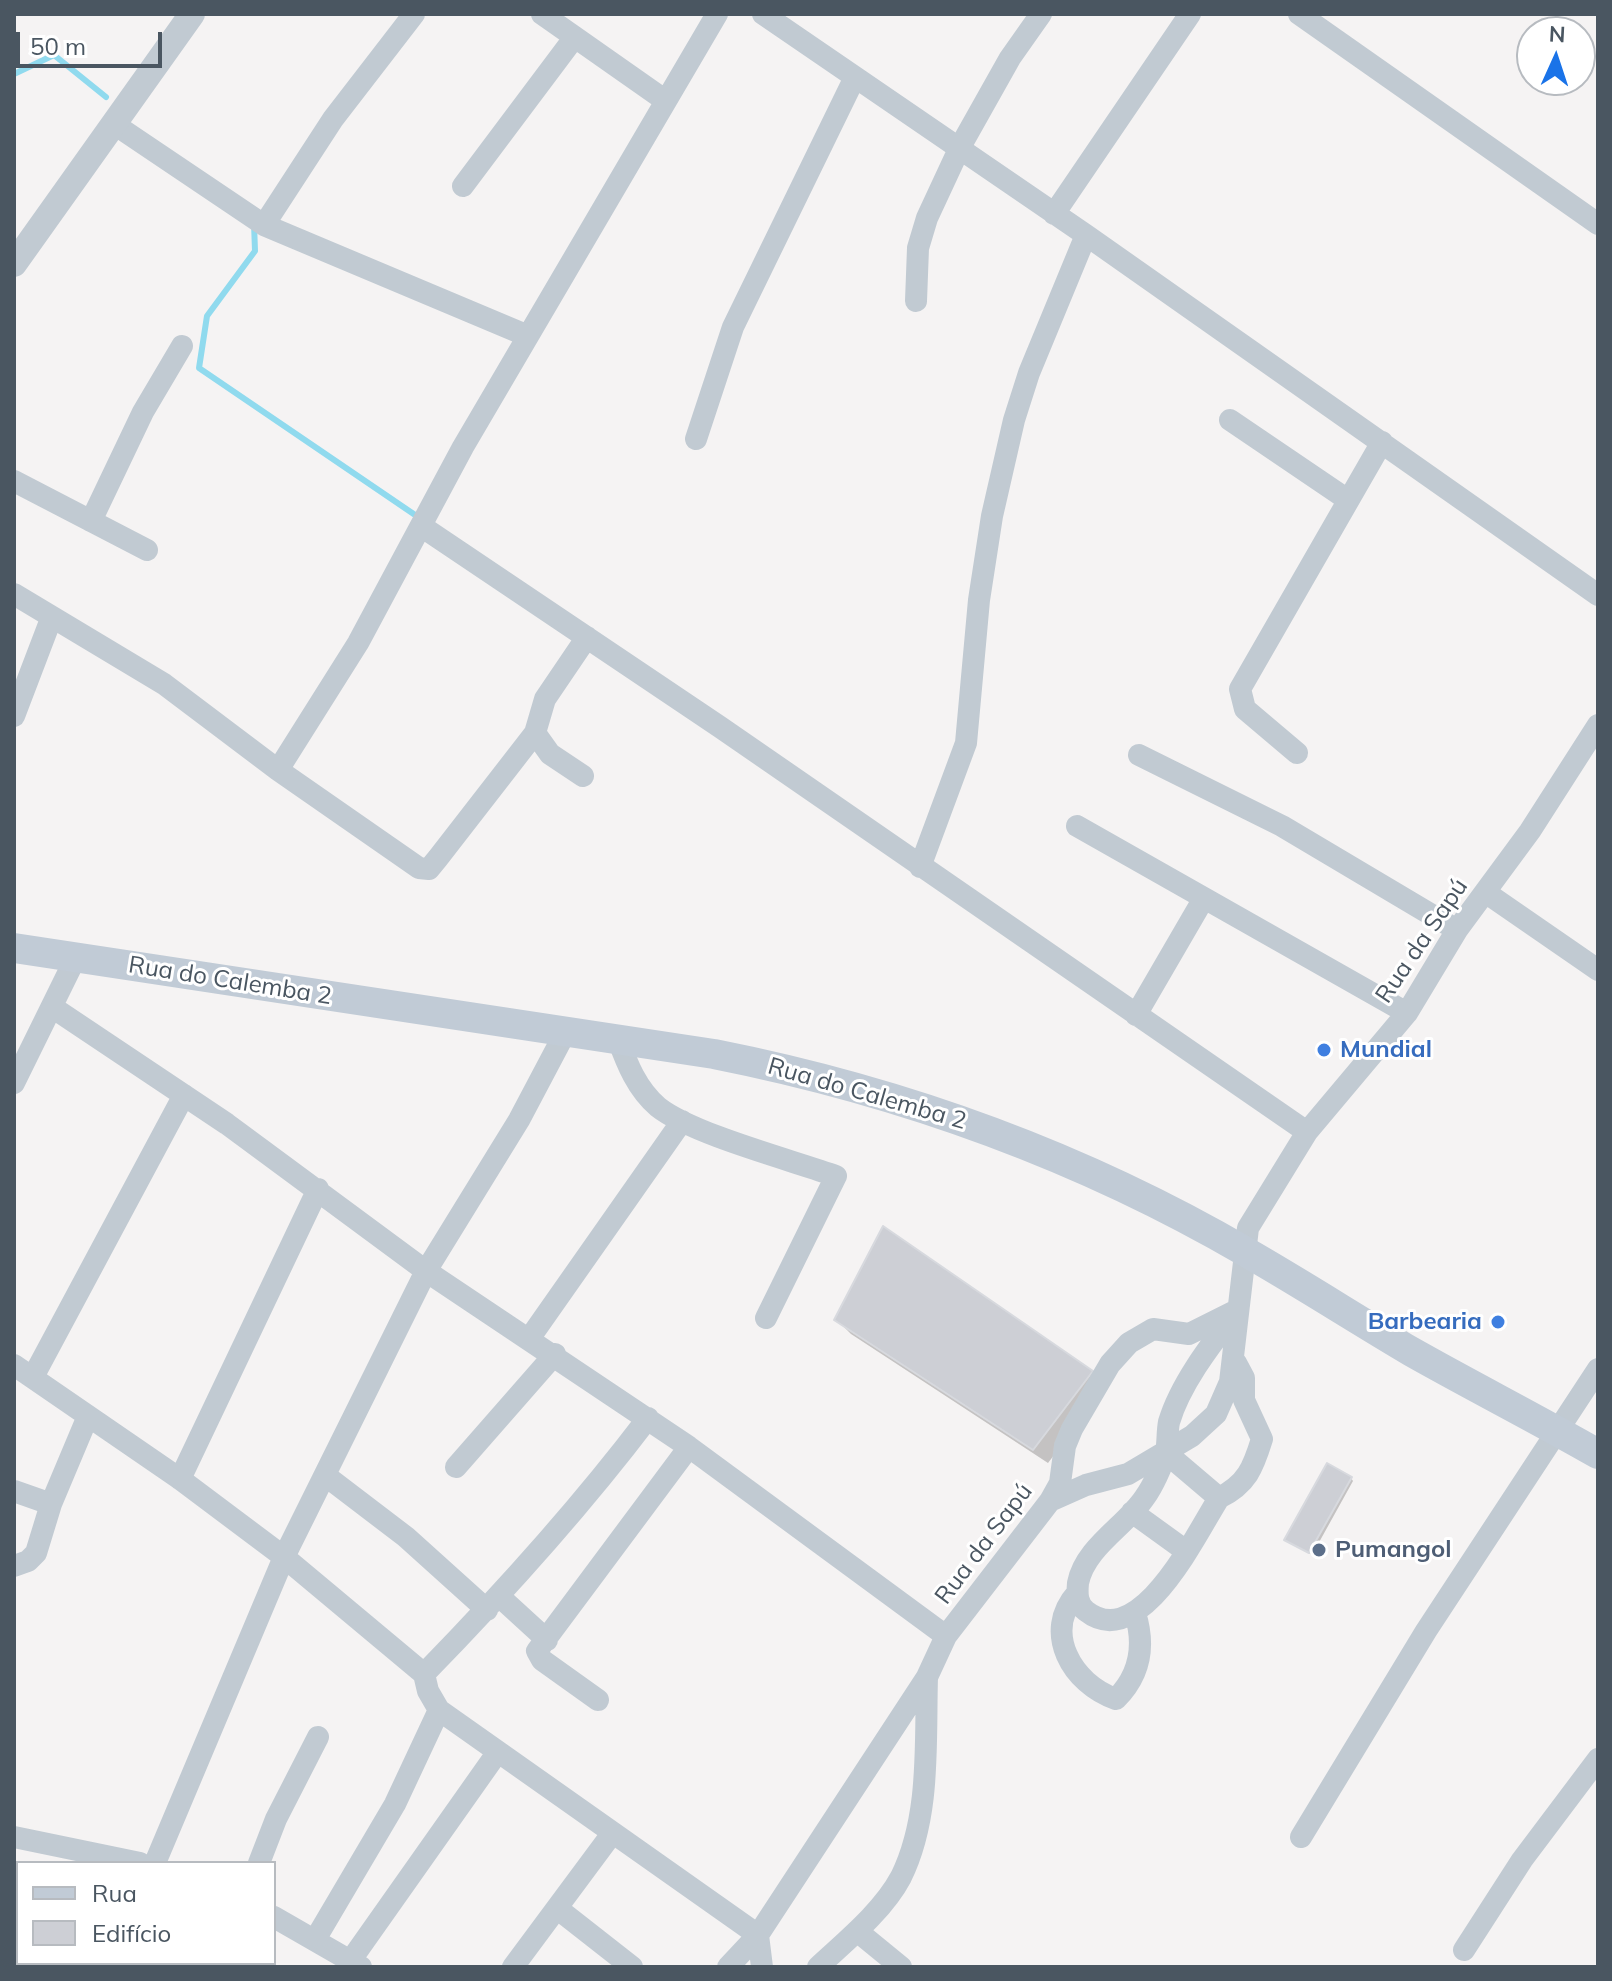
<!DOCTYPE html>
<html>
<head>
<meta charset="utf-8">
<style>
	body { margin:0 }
	#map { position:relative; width:1612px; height:1981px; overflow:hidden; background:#f5f3f3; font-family:Mulish,sans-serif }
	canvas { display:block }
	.frame { position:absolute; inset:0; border:16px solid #4a5661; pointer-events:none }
	.legend { position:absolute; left:16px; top:1861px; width:260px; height:104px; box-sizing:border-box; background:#fff; border:2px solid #b7bbc0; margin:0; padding:10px 14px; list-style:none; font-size:24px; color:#4a5661 }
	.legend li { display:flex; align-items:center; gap:16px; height:40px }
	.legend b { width:40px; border:2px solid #b7bbc0 }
	.north { position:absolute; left:1516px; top:16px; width:80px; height:80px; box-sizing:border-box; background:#fff; border:2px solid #b7bbc0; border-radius:50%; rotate:3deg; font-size:22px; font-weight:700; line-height:32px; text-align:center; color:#4a5661 }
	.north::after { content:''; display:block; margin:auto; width:28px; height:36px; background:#1a73e8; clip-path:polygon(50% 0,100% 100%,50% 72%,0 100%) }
	.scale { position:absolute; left:16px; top:32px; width:146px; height:36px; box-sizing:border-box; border:4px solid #4a5661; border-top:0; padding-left:10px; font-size:24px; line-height:28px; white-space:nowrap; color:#4a5661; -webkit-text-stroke:6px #fff; paint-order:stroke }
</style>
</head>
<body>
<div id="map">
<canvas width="1612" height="1981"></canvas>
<div class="frame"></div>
<ul class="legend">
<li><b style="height:10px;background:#c1cbd6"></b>Rua</li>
<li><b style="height:22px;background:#cdcfd5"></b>Edifício</li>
</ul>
<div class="north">N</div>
<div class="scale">50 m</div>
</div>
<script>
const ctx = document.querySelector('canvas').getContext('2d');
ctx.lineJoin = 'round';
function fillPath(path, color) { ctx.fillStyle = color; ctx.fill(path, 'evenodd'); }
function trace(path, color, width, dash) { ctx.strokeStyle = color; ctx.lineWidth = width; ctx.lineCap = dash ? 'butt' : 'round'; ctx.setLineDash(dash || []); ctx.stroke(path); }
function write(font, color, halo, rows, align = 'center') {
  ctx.font = font + ' Mulish,sans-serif'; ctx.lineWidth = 6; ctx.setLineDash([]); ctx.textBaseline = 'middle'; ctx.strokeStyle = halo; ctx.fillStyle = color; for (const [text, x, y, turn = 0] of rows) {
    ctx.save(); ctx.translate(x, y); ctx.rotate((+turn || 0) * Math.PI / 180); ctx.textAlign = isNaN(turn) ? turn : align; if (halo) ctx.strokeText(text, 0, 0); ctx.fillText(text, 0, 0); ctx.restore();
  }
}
const shadow = new Path2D(`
	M837 1320 1092 1372 1106 1387 1048 1463 851 1334Z
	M1351 1478 1353 1481 1312 1555 1289 1542Z`);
const stream = new Path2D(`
	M14 74 54 55 106 97
	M254 223 255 251 207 316 199 368 421 519`);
const building = new Path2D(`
	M883 1226 1093 1371 1033 1450 834 1320Z
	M1327 1463 1352 1477 1309 1553 1284 1540Z`);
const minor = new Path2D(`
	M542 14 666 101
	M763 14 1086 235 1598 595
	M1299 14 1598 224
	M114 124 264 225 528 336
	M463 186 574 38
	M1054 214 1190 14
	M264 225 333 119 414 14
	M916 301 918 248 927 218 960 147 1010 58 1041 14
	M1230 420 1348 500
	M696 439 733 327 855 77
	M14 481 147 550
	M91 521 143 412 182 346
	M421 526 720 727 1307 1132
	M14 594 164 684 278 770 419 868 429 869 438 858 535 733
	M14 716 51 619
	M1297 753 1245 709 1240 689 1382 442
	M1139 755 1282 826 1457 930
	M278 770 358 643 463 447 717 14
	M583 776 550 754 535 733 545 699 587 637
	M1077 826 1407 1013
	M920 867 966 743 979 600 992 516 1014 420 1029 373 1086 235
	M1485 892 1598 970
	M52 1007 227 1124 426 1271 689 1447 946 1636
	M1136 1015 1204 898
	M618 1039C627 1064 637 1089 658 1107 692 1134 791 1160 836 1176L766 1318
	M14 1083 76 957
	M529 1339 682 1121
	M14 1365 180 1479 284 1557 424 1674 428 1691 439 1710 758 1935 762 1967
	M33 1377 184 1095
	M1166 1453 1219 1498C1197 1532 1140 1654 1086 1611 1077 1604 1077 1594 1078 1583 1085 1547 1126 1526 1145 1497 1153 1486 1162 1466 1166 1453 1168 1443 1167 1432 1169 1422 1180 1385 1209 1347 1232 1317
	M456 1467 555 1354
	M326 1476 406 1537 487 1610
	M180 1479 318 1189
	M14 1491 51 1504
	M1219 1498C1247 1484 1253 1468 1262 1439L1244 1400V1378L1236 1363
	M1050 1501 1086 1485 1128 1474 1192 1436 1216 1414 1230 1382 1248 1228 1307 1132 1407 1013 1457 930 1530 831 1598 725
	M1132 1512 1186 1551
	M14 1566 28 1561 36 1553 51 1504 88 1416
	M1077 1593C1042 1632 1072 1684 1116 1699 1141 1674 1145 1645 1135 1613
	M500 1597 547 1640
	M424 1674C504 1592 579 1509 648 1418
	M598 1700 542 1660 537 1651 689 1447
	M14 1837 140 1863
	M1301 1837 1426 1631 1598 1369
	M155 1863 284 1557 426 1271 519 1120 566 1031
	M259 1863 276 1819 318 1737
	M558 1909 632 1967
	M274 1917 361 1967
	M857 1931 901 1967
	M316 1938 395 1804 439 1710
	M1464 1950 1522 1860 1598 1759
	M36 1967 39 1963
	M157 1967 161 1963
	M346 1967 497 1753
	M513 1967 611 1835
	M728 1967 758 1935 927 1677 946 1636 1050 1501 1060 1483 1065 1446 1072 1429 1110 1364 1129 1343 1153 1329 1189 1334 1237 1310
	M818 1967C846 1941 883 1911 901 1877 931 1816 925 1742 927 1677`);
const tertiary = new Path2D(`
	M14 264 192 14`);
const secondary = new Path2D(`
	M14 948 714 1054C901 1091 1081 1156 1246 1252 1302 1284 1356 1319 1412 1352 1474 1387 1537 1419 1598 1454`);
const markers = [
	[1324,1050,8,"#3f7fe0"],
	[1498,1322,8,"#3f7fe0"],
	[1319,1550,8,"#5c6f8a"]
];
const streetNames = [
	["Rua da Sapú",1422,941,-56],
	["Rua do Calemba 2",230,981,9],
	["Rua do Calemba 2",867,1094,16],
	["Rua da Sapú",984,1544,-53]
];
const shopNames = [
	["Mundial",1340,1050],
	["Barbearia",1482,1322,"right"]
];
const serviceNames = [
	["Pumangol",1335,1550]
];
fillPath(shadow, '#0003');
trace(stream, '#90daee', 6);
fillPath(building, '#cdcfd5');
trace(building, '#d7d9de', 2);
trace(minor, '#c1cad2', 22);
trace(tertiary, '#c1cad2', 26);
trace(secondary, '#c1cbd6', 30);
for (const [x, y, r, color] of markers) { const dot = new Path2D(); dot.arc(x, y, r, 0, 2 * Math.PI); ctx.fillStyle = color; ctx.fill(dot); trace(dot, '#fff', 3); }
write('24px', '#4a5661', '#fff', streetNames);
write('bold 24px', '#366cbe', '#fff', shopNames, 'left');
write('bold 24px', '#4e5e75', '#fff', serviceNames, 'left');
</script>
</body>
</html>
